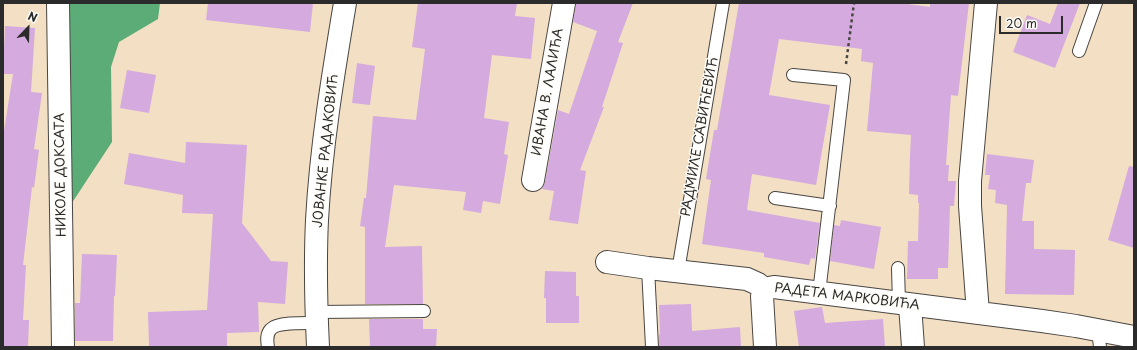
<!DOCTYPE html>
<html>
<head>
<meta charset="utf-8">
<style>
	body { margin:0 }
	#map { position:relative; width:1137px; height:350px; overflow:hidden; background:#f3dfc3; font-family:"Playpen Sans",sans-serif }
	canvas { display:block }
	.frame { position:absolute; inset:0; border:4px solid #2b2b2b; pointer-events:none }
	.north { position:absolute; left:8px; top:8px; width:40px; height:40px; -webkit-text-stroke:3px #fdfcf7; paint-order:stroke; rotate:23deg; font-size:11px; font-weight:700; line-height:16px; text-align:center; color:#2b2b2b }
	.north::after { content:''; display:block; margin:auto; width:14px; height:18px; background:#2b2b2b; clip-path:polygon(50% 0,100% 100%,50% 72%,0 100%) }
	.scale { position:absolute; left:999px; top:16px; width:64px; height:18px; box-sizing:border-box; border:2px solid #2b2b2b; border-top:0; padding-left:5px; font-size:12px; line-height:14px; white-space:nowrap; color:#2b2b2b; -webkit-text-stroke:3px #fdfcf7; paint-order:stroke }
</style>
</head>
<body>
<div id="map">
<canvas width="1137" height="350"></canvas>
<div class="frame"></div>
<div class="north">N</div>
<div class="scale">20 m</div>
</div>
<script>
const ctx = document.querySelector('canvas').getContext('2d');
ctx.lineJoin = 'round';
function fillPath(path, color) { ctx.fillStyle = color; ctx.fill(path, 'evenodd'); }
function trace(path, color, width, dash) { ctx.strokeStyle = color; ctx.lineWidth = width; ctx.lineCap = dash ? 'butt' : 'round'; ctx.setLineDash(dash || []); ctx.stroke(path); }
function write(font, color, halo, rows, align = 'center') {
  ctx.font = font + ' "Playpen Sans",sans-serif'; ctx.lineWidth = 3; ctx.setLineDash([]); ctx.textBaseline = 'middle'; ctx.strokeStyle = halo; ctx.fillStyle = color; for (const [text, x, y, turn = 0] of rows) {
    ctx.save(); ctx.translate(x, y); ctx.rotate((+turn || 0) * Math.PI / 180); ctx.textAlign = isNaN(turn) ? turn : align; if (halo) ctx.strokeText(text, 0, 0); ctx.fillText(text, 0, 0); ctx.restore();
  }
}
const forest = new Path2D(`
	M58 3H160L158 19 119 42 111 67 112 142 62 218Z`);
const building = new Path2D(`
	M208 3H313L310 32 206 20Z
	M418 3H517L515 16 535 18 531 59 492 55 484 118 509 122 504 154 508 155 500 204 483 201 481 213 463 210 466 192 394 185 385 247 422 246 423 304H365V227L360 226 364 198H366L373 116 416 120 425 49 412 47Z
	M576 3H633L618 42 623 43 602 107H604L580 170 586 171 578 224 549 220 554 191 542 189 545 182 558 110 569 114 597 31 573 22Z
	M739 3H900L930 7V3H969L958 96 951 95 946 165H949L948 181H956L954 206H950L948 268H938V279H907L908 241H918L919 203H918V195L909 194 910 156 911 135 867 131 873 63 861 61 862 49 779 39 769 95 830 105 816 185 752 174 747 210 820 223 815 259 811 258 809 265 764 257V253L702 244 711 180 706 179 714 130H717Z
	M1058 3H1080L1055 68 1013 52 1027 15 1050 24Z
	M5 26 35 28 31 92 42 93 34 149 39 150 34 188 32 187 23 265H26L23 320H29L28 347H3V137L13 74H3Z
	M357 63 375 66 370 105 352 103Z
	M127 70 156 75 149 113 120 108Z
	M186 142 247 145 242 223 271 261 288 262 285 304 258 302 259 332 227 333V346L149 347 148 312 207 310 213 214 182 213 183 195 124 184 129 153 185 163Z
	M987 154 1034 160 1031 183H1026L1022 221H1034V249L1075 250 1074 295 1005 294 1007 205 995 203 996 190 988 189 990 175H985Z
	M1129 166 1134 167V248L1108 240Z
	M841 220 881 227 874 269 830 261 834 225 840 226Z
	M82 254 117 255 115 296H114L113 341H75V303H80Z
	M545 271 576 272V296H579V323H546V298H544Z
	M691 304 692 331 740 327 741 347H659V335L660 334 659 305Z
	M822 307 825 323 883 319 885 347H799L794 311Z
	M369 319H423V329H437L436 347H370Z`);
const path = new Path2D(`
	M846 64 854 3`);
const service = new Path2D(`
	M1079 51 1096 3
	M793 75 844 80 819 293
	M775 198 830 206
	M648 268 652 347
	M898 268 899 303
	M678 271 723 3
	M316 312 424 311
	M1098 330 1100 347
	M268 347C267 341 266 334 271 329 277 322 307 323 317 323`);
const minor = new Path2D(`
	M58 3 63 347
	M533 180 564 3
	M607 262 648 268 747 279 758 284 766 290 769 288 774 287 1042 321 1076 326 1134 337
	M910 305 913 347
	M978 313 970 206V181L986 3
	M765 347 762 296 766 290`);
const secondary = new Path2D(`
	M318 347C316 305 315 262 317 220 321 147 333 75 345 3`);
const streetNames = [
	["ИВАНА В. ЛАЛИЋА",548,92,-80],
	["РАДМИЛЕ САВИЋЕВИЋ",700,137,-80],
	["ЈОВАНКЕ РАДАКОВИЋ",326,151,-84],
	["НИКОЛЕ ДОКСАТА",61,175,-91],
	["РАДЕТА МАРКОВИЋА",847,297,7]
];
fillPath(forest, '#5cac78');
fillPath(building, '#d4aadf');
trace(service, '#494642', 14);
trace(minor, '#494642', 24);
trace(secondary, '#494642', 24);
trace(path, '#494642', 2.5, [3, 3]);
trace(service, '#fff', 12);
trace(minor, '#fff', 22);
trace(secondary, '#fff', 22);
write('13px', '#2b2b2b', '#fdfcf7', streetNames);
</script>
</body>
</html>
